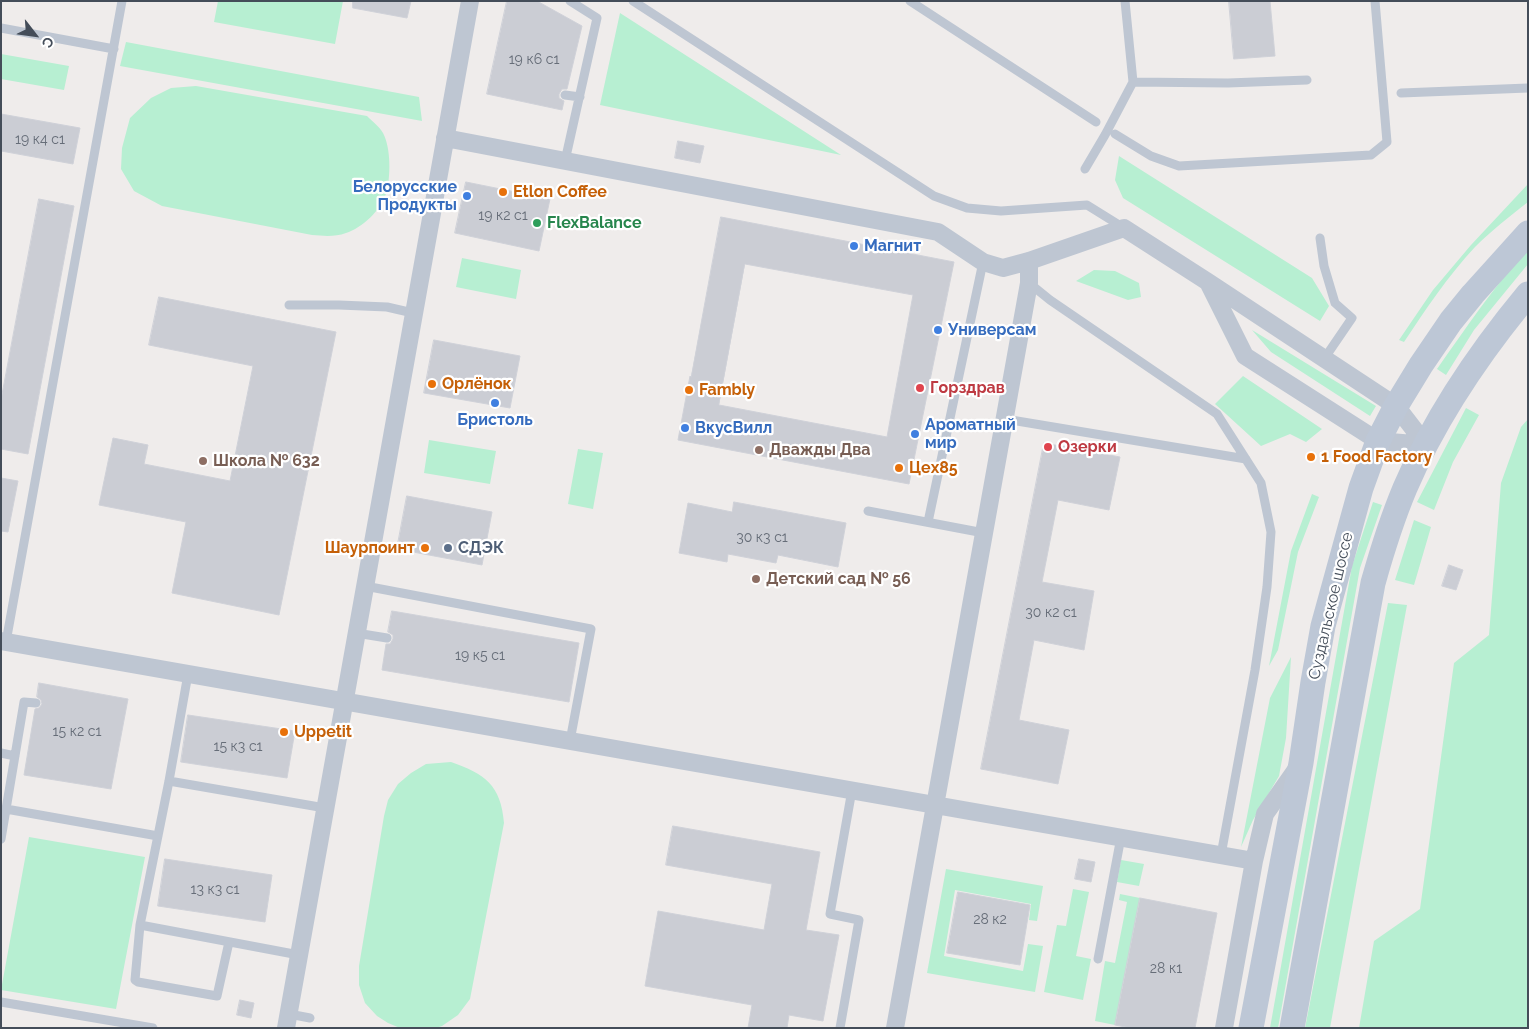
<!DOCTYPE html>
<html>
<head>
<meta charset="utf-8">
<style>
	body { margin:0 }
	#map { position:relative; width:1529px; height:1029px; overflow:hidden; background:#efeceb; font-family:Raleway,sans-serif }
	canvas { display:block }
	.frame { position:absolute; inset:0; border:2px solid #444d59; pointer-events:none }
	.north { position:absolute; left:10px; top:10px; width:50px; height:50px; -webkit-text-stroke:4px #fff; paint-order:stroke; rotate:120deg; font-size:14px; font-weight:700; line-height:20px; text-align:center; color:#444d59 }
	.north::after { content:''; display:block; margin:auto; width:18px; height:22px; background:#444d59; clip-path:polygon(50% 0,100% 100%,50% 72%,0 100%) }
</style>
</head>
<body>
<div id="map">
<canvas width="1529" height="1029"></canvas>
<div class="frame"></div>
<div class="north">С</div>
</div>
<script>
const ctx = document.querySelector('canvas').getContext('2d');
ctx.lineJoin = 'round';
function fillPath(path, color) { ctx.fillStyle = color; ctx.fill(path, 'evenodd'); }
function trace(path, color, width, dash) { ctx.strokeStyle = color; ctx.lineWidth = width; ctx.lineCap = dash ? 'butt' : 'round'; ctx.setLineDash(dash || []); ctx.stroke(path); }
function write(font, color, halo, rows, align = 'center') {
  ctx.font = font + ' Raleway,sans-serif'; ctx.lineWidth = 4.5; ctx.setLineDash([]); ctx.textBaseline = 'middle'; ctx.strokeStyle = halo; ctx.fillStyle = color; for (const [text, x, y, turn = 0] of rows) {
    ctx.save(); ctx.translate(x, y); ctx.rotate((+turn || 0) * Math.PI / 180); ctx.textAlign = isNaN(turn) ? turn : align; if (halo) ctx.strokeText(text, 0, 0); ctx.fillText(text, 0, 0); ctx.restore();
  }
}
const green = new Path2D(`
	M218 1H343L335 44 214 22Z
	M620 13 841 155 600 105Z
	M126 42 419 97 422 121 120 66Z
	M1 54 69 66 64 90 1 79Z
	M196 86 367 116C373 122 379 126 383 133 391 148 391 177 386 194 381 210 362 228 346 233 335 237 324 236 312 235L162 206 134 191 121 169 122 148 130 118 151 98 171 88Z
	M1119 156 1312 278 1329 306 1320 321 1123 198 1115 180Z
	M1528 184V202C1510 216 1491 231 1475 247 1448 276 1426 309 1404 342L1399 340 1433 290 1471 245Z
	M1528 249V264L1474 330 1446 375 1437 369C1466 328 1494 286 1528 249Z
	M462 258 521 270 516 299 456 287Z
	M1094 270 1115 271 1139 283 1141 297 1128 300 1076 281Z
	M1252 330 1376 406 1370 416 1271 352Z
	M1243 376 1322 429 1306 442 1290 434 1261 446 1215 404Z
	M1466 408 1479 415 1453 462 1434 510 1417 502Z
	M1528 419V1028H1359L1374 941 1420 909 1454 663 1489 635 1501 483 1521 427Z
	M429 440 496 451 490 484 424 473Z
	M578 449 603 453 593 509 568 504Z
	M1312 494 1319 497 1298 552 1278 650 1269 666 1291 551Z
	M1373 502 1382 505 1360 568 1278 1028H1270L1352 566Z
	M1414 520 1431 527 1414 585 1395 580Z
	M1388 603 1407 605 1330 1028H1305Z
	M1291 657 1286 738 1279 776 1253 820 1241 847 1270 698Z
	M451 762C485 774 501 785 504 823L470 999 458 1015 442 1026 436 1028H400L388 1023 377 1016 365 1003 359 985V966L384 816 388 800 398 784 411 773 426 764Z
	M29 837 145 857 116 1009 1 990Z
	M1121 860 1144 864 1139 886 1117 882Z
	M946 869 1043 886 1037 921 1029 920 1031 904 955 890 944 956 1023 971 1028 944 1043 946 1035 992 927 973Z
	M1073 889 1089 892 1076 956 1091 959 1083 1000 1044 992 1057 925 1066 926Z
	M1120 894 1140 898 1115 1025 1095 1021 1105 961 1115 963 1127 902 1119 900Z`);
const building = new Path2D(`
	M353 1H411L407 18 353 8Z
	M507 1H537L582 26 567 89H562L559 94V98L564 101 562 110 487 94Z
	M1229 1H1270L1275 56 1234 59Z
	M1 114 80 128 73 164 1 151Z
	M678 141 704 146 700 163 675 158Z
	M466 182 550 199 539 251 455 233Z
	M39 199 74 206 28 454 1 449V400Z
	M721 217 954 262 909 484 678 440 690 376 691 377ZM745 264 913 295 887 437 719 405Z
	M159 297 336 332 279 615 172 593 186 522 99 505 113 438 148 445 144 464 230 481 253 366 149 345Z
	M434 340 520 356 510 408 424 393Z
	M1044 443 1120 457 1109 510 1058 500 1042 582 1094 591 1084 650 1034 640 1019 720 1069 730 1058 784 981 769Z
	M1 478 18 481 8 532 1 531Z
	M407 496 492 512 482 565 397 549Z
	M734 502 846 523 838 567 778 555 776 563 728 554 727 562 679 553 688 503 732 512Z
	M1449 565 1463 570 1456 590 1442 586Z
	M392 611 579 643 569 702 382 670 386 644H390L393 639V635L388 632Z
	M39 683 128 699 111 789 24 775 35 709 39 708 42 704 41 700 37 697Z
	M188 715 295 731 287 778 181 762Z
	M673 826 820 852 806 930 839 935 823 1021 789 1015 787 1028H748L752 1005 645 986 658 911 764 930 772 884 666 865Z
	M165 859 272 875 265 922 158 906Z
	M1079 859 1095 862 1091 882 1075 879Z
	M958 892 1030 905 1020 965 947 953Z
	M1140 898 1217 913 1195 1028H1131L1115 1025Z
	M240 1000 254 1003 251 1018 237 1015Z`);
const lane = new Path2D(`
	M633 1 934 196 967 208 1001 211 1087 205 1124 228
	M910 1 1096 122
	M1 28 114 49
	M1133 82 1228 83 1307 80
	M1401 93 1528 88
	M565 95 580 97
	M1115 134 1151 156 1179 166 1371 155 1387 142 1375 1
	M565 161 597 18 570 1
	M1085 169 1105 135 1133 82 1125 1
	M1320 238 1324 266 1335 303 1352 318 1324 359
	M1029 283 1050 300 1217 414 1261 483 1271 532 1267 587 1255 670 1221 855
	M289 305H339L387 307 413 313
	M1005 419 1246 459
	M868 511 984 533
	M928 522 983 262
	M365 586 591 629 570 741
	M356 633 387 638
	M6 642 122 1
	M188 674 169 781 140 925 299 955
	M1 753 15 756
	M169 781 325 808
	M6 809 158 836
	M1 839 24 702 36 703
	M140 925 135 980 138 982 217 996 229 942
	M1098 959 1121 837
	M1 1002 153 1028
	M289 1014 310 1018
	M840 1028 859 920 830 914 852 790`);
const street = new Path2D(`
	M445 138 938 232 983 262 1003 268 1029 261 1124 228 1208 282 1396 406 1426 445
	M1208 282 1245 356 1378 441 1426 445
	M1 641 1254 861
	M286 1028 470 1
	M895 1028 1029 283V261
	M1224 1028 1254 861 1265 814 1298 767`);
const secondary = new Path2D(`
	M1251 1028 1301 763 1313 682 1323 626 1361 488 1378 441 1396 406 1421 365 1451 321 1473 294 1528 233
	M1292 1028 1373 583C1382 551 1392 519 1405 488 1435 418 1479 353 1528 294`);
const markers = [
	[503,192,5,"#e8710a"],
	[467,196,5,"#3f7fe0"],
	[537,223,5,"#2e9e5b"],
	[854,246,5,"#3f7fe0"],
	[938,330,5,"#3f7fe0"],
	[432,384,5,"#e8710a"],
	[920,388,5,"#e0444e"],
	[689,390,5,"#e8710a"],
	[495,403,5,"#3f7fe0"],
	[685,428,5,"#3f7fe0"],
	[915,434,5,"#3f7fe0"],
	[1048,447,5,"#e0444e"],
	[759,450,5,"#8d6e63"],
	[1311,457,5,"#e8710a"],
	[203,461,5,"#8d6e63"],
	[899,468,5,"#e8710a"],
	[425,548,5,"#e8710a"],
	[448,548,5,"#5c6f8a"],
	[756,579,5,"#8d6e63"],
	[284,732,5,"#e8710a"]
];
const numberNames = [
	["19 к6 с1",534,60],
	["19 к4 с1",40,140],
	["19 к2 с1",503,216],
	["30 к3 с1",762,538],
	["30 к2 с1",1051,613],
	["19 к5 с1",480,656],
	["15 к2 с1",77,732],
	["15 к3 с1",238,747],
	["13 к3 с1",215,890],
	["28 к2",990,920],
	["28 к1",1166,969]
];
const shopNames = [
	["Белорусские",457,187,"right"],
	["Продукты",457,205,"right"],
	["Магнит",864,246],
	["Универсам",948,330],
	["Бристоль",495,420,"center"],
	["Ароматный",925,425],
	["мир",925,443],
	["ВкусВилл",695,428]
];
const foodNames = [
	["Etlon Coffee",513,192],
	["Орлёнок",442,384],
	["Fambly",699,390],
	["1 Food Factory",1321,457],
	["Цех85",909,468],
	["Шаурпоинт",415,548,"right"],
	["Uppetit",294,732]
];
const leisureNames = [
	["FlexBalance",547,223]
];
const healthNames = [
	["Горздрав",930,388],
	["Озерки",1058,447]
];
const educationNames = [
	["Дважды Два",769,450],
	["Школа № 632",213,461],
	["Детский сад № 56",766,579]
];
const serviceNames = [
	["СДЭК",458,548]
];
const streetNames = [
	["Суздальское шоссе",1331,606,-77]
];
fillPath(green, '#b7efd2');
fillPath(building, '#cbcdd4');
trace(building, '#cfd1d8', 1);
trace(lane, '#bec6d2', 9);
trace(street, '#bec6d2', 18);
trace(secondary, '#bdc7d6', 25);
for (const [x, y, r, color] of markers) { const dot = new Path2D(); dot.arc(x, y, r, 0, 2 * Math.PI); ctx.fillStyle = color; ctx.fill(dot); trace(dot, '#fff', 2); }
write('14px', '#666d78', null, numberNames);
write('bold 16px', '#366cbe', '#fff', shopNames, 'left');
write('bold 16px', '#c56008', '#fff', foodNames, 'left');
write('bold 16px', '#27864d', '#fff', leisureNames, 'left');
write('bold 16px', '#be3a42', '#fff', healthNames, 'left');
write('bold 16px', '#785e54', '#fff', educationNames, 'left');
write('bold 16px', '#4e5e75', '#fff', serviceNames, 'left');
write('16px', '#444d59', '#fff', streetNames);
</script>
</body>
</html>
